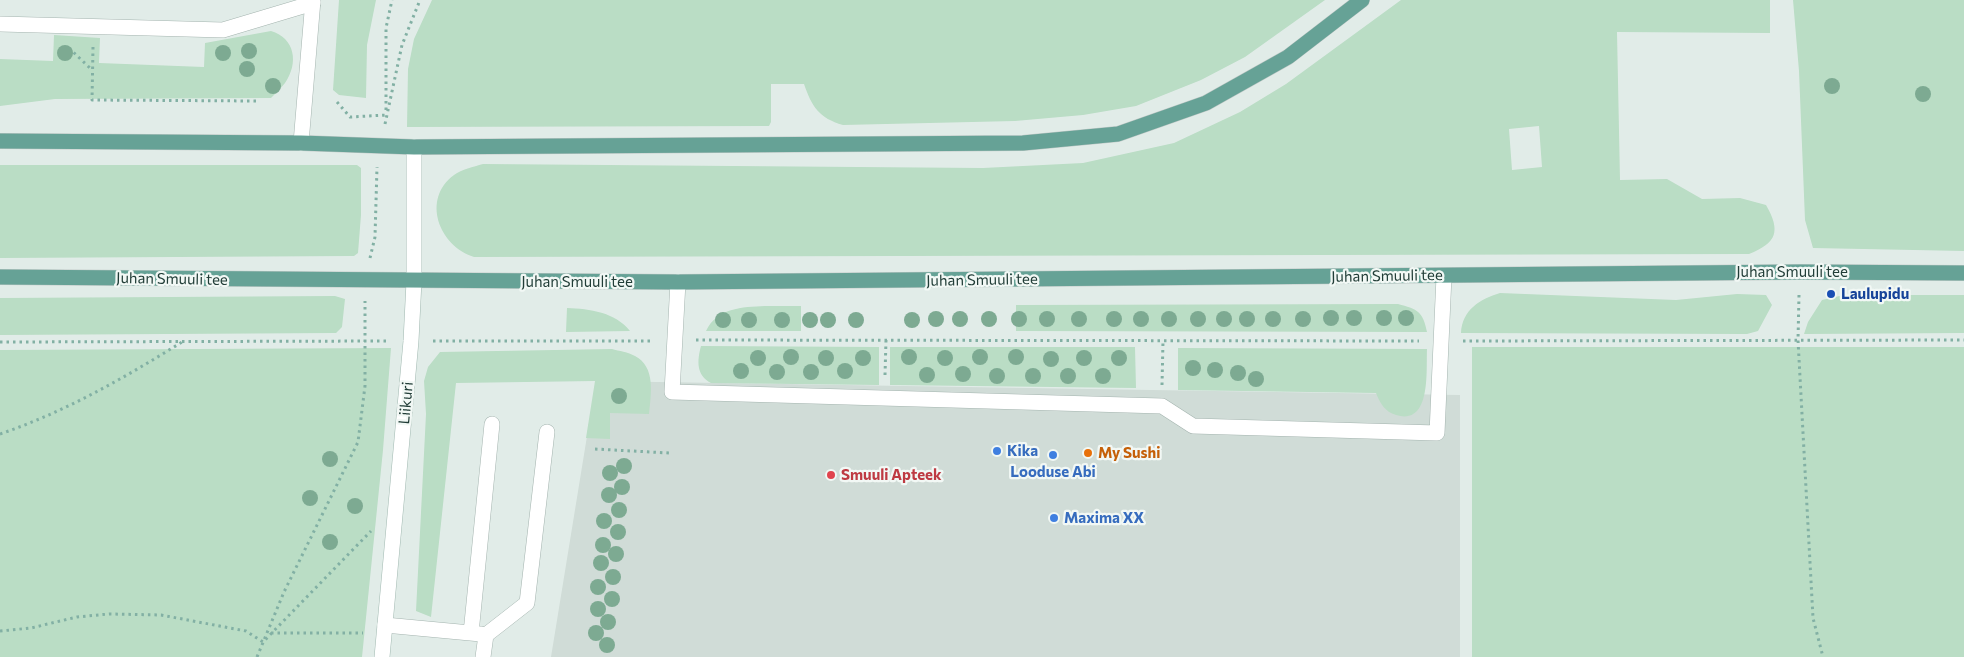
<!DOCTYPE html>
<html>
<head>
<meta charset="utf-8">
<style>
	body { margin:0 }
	canvas { display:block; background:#e1ece8 }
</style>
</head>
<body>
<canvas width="1964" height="657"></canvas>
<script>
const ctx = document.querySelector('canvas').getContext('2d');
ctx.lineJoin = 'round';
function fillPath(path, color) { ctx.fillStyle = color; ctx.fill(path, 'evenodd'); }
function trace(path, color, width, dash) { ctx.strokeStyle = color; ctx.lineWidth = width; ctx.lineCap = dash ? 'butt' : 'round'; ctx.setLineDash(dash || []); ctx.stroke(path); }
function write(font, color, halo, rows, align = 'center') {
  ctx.font = font + ' Commissioner,sans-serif'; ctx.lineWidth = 4.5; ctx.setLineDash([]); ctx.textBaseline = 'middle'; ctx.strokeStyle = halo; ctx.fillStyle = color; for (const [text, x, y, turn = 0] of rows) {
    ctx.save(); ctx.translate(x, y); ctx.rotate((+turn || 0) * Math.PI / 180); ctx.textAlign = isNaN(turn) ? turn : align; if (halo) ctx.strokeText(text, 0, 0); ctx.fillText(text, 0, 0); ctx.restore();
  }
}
const built = new Path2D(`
	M596 381 1460 395V657H551Z`);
const green = new Path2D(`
	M339 0H376L367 45 366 98 339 95 333 90Z
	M432 0H1325L1245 57 1201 80 1136 106 1083 115 1015 121 843 125C819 118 812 107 804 84H771V122L769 126 407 127 408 69 414 39Z
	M1401 0H1770V33L1617 32 1620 180 1667 179 1702 199 1740 198 1766 205C1781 231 1777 243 1749 254L474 257C439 246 421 199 454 175 462 169 473 167 483 164L983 168 1083 163 1174 143 1240 112 1286 84ZM1539 126 1542 167 1512 170 1509 129Z
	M1793 0H1964V251L1813 248 1805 220 1799 71Z
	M271 31C295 38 299 63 285 83 281 88 276 93 271 98L55 99 0 106V59L53 61 54 35 100 38 99 63 204 67 205 43Z
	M0 165H357L361 168V215L358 253 354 256 0 258Z
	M1500 293 1676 300 1737 294 1766 295 1772 305 1758 331 1747 334 1461 333C1462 310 1480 299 1500 293Z
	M1844 295H1964V333L1804 334 1808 322 1822 300Z
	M335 296 345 299 342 327 336 333 0 335V298Z
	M1398 304C1417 309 1423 311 1427 332L1016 331V305Z
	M765 306H801V331H706C717 308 742 307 765 306Z
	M567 308C590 309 615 312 630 331L566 332Z
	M701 346 879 347V385L711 383C696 375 697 361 701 346Z
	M890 347H1135L1136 388 890 385Z
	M1472 347H1964V657H1472Z
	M391 348 383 450 362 657H0V350Z
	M1178 348 1427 349C1426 369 1432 426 1396 415 1385 412 1380 403 1376 393L1178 390Z
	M612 349C619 351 628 352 635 356 656 367 651 394 649 414L610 413V439L586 438 595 381 456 383 431 617 416 611 426 414 424 381 428 367 440 352Z`);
const path = new Path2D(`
	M93 47 92 100 257 101
	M69 48 92 70
	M337 102 350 117 387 115
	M386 110V28L392 0
	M385 124 402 45 420 0
	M370 258 375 237 377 167
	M1799 295 1798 340 1813 618 1823 657
	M696 340 1419 341
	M433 341H652
	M1463 341 1964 340
	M0 342 389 341
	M885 375 886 340
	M1162 385 1163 341
	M0 434C65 412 124 378 182 342
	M595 449 669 453
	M0 631 31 628 77 617 109 614 161 615 246 631 263 642 371 531
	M271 633H363
	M257 657 284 592 358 442 365 386V301`);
const lane = new Path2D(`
	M0 24 223 30 313 3
	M678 282 672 392 1162 406 1193 426 1437 433 1444 276
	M385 625 481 634
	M471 633 492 424
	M483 657 486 635 527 603 547 432`);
const street = new Path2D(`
	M301 143 313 0`);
const secondary = new Path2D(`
	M382 657 411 341 414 281V147`);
const primary = new Path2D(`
	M0 141 301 143 414 147 1023 143 1118 134 1206 103 1288 57 1362 0
	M0 277 678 282 1800 272 1964 273`);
const trees = [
	[249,51],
	[65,53],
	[223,53],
	[247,69],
	[273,86],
	[1832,86],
	[1923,94],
	[1331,318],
	[1354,318],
	[1384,318],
	[1406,318],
	[936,319],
	[960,319],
	[989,319],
	[1019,319],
	[1047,319],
	[1079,319],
	[1114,319],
	[1141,319],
	[1169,319],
	[1198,319],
	[1224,319],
	[1247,319],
	[1273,319],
	[1303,319],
	[723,320],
	[749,320],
	[782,320],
	[810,320],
	[828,320],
	[856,320],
	[912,320],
	[791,357],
	[909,357],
	[980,357],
	[1016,357],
	[758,358],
	[826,358],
	[863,358],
	[945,358],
	[1084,358],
	[1119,358],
	[1051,359],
	[1193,368],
	[1215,370],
	[741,371],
	[845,371],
	[777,372],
	[811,372],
	[1238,373],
	[963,374],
	[927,375],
	[997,376],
	[1033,376],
	[1068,376],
	[1103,376],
	[1256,379],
	[619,396],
	[330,459],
	[624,466],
	[610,473],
	[622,487],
	[609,495],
	[310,498],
	[355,506],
	[619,510],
	[604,521],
	[618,532],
	[330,542],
	[603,545],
	[616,554],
	[601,563],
	[613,577],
	[598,587],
	[612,599],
	[598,609],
	[608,622],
	[596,633],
	[607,645]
];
const markers = [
	[1831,294,5,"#1a4fb4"],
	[997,451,5,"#3f7fe0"],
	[1088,453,5,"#e8710a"],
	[1053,455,5,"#3f7fe0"],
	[831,475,5,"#e0444e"],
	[1054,518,5,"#3f7fe0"]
];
const streetNames = [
	["Juhan Smuuli tee",1792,272],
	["Juhan Smuuli tee",1387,276,-1],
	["Juhan Smuuli tee",172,279,1],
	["Juhan Smuuli tee",982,280,-1],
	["Juhan Smuuli tee",577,282],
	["Liikuri",406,403,-85]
];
const transitNames = [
	["Laulupidu",1841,294]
];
const shopNames = [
	["Kika",1007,451],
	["Looduse Abi",1053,472,"center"],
	["Maxima XX",1064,518]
];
const foodNames = [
	["My Sushi",1098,453]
];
const healthNames = [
	["Smuuli Apteek",841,475]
];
fillPath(built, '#d0dcd7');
fillPath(green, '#baddc5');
trace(lane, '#a4b4af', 16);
trace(street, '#a4b4af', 16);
trace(secondary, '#a0b8b0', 16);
trace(primary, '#c1c9c7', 16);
trace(path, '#82b0a4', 3, [2.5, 4]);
trace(lane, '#fff', 15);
trace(street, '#fff', 15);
trace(secondary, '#fff', 15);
trace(primary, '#66a296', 15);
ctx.fillStyle = '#7daa92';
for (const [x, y] of trees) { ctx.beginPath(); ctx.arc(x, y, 8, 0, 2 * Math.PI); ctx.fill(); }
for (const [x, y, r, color] of markers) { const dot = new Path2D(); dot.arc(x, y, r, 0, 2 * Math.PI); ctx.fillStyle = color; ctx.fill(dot); trace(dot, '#f2f8f5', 2); }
write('15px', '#213d37', '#f2f8f5', streetNames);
write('bold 15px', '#164399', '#f2f8f5', transitNames, 'left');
write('bold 15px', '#366cbe', '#f2f8f5', shopNames, 'left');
write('bold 15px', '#c56008', '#f2f8f5', foodNames, 'left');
write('bold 15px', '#be3a42', '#f2f8f5', healthNames, 'left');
</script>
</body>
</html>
